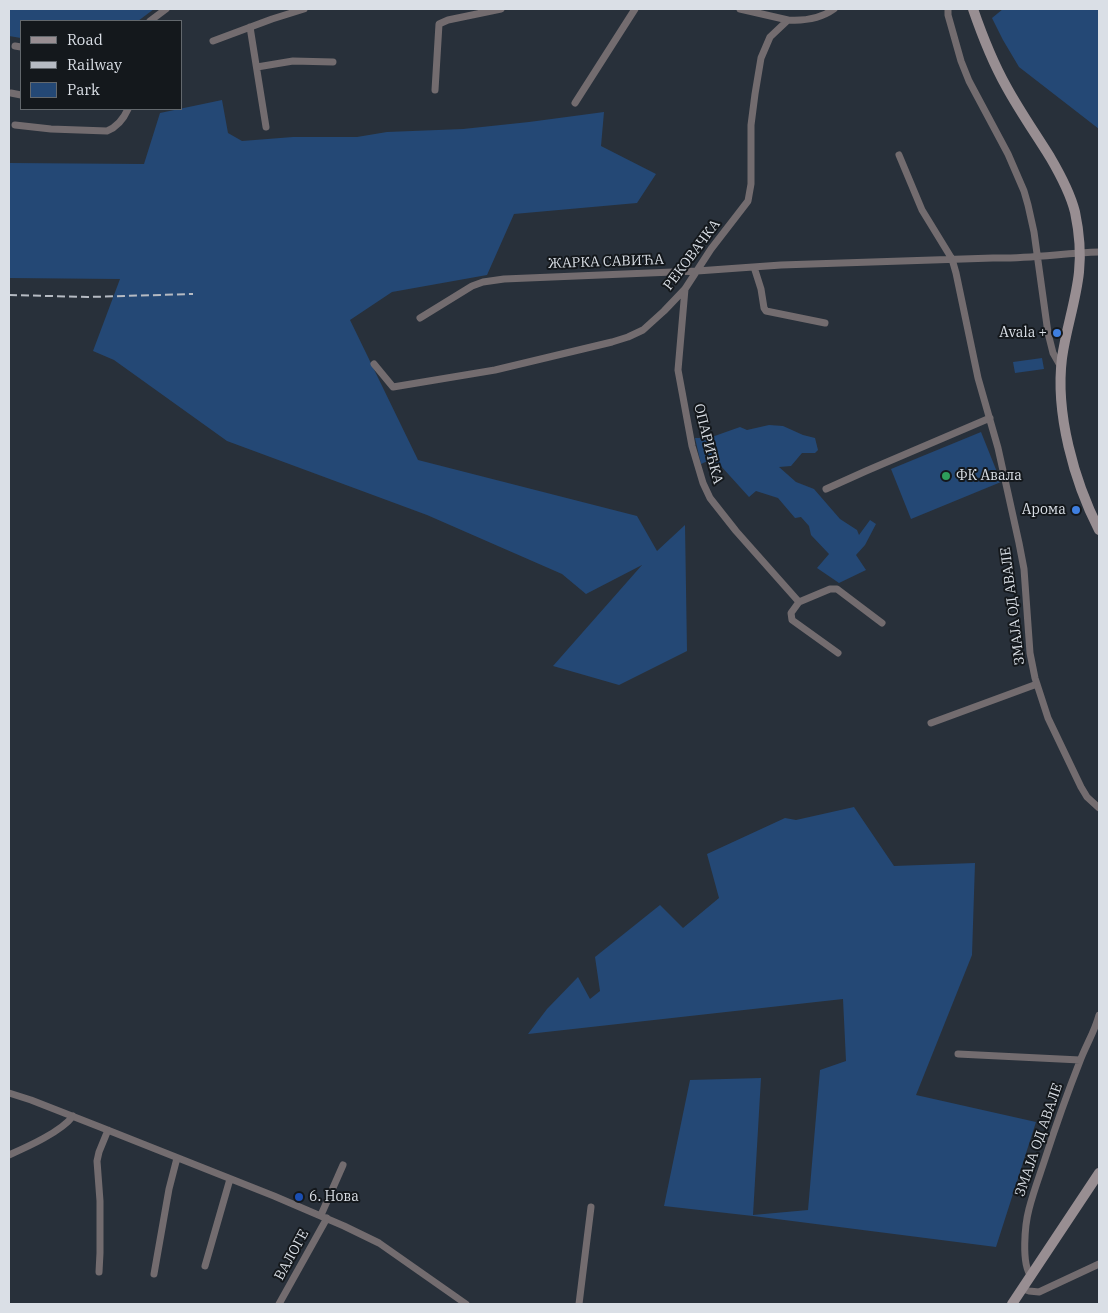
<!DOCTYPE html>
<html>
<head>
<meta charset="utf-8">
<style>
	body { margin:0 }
	#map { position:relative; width:1108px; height:1313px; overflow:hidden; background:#28303a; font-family:"IBM Plex Serif",serif }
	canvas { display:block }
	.frame { position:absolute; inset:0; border:10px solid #dadfe6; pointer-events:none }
	.legend { position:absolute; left:20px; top:20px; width:162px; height:90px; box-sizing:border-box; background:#14181c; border:1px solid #63686d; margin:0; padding:6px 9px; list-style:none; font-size:15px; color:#dadfe6 }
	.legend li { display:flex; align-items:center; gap:10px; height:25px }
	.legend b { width:25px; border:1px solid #63686d }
</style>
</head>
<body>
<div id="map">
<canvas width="1108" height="1313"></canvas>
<div class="frame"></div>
<ul class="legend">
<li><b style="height:6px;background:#988e92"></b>Road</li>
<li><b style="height:6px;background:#b6bbc3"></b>Railway</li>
<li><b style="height:14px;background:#244875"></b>Park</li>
</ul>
</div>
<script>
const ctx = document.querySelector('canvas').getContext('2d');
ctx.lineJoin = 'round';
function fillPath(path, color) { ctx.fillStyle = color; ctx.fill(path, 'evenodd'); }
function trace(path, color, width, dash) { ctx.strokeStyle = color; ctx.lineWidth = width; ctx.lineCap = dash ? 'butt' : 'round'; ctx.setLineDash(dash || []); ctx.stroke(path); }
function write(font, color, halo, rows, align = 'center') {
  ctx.font = font + ' "IBM Plex Serif",serif'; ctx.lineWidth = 4; ctx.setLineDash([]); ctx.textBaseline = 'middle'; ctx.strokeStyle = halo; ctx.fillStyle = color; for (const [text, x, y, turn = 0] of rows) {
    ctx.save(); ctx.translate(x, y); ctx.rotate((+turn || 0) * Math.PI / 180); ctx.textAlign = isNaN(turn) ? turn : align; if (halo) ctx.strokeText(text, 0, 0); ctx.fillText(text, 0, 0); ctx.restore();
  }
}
const green = new Path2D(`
	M9 9H154L138 21H21V38L9 36Z
	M1003 9H1099V129L1019 67 1003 40 992 18Z
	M222 100 228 133 242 141 293 137H357L387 132 463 129 529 122 604 112 601 146 656 174 637 203 514 214 487 275 392 292 350 320 418 460 637 516 657 551 685 525 687 651 619 685 553 666 642 565 586 594 562 574 427 515 227 441 114 360 93 351 120 279 9 278V163L144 164 160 113Z
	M1042 358 1044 369 1015 373 1013 362Z
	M769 425 783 426 803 435 815 438 818 450 815 453H802L791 466 779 467 796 482 814 489 840 519 857 530 859 535 870 520 876 524 865 545 856 555 866 570 839 583 817 568 829 554 811 535 809 526 801 517 795 518 778 498 756 491 749 497 720 465 710 460 701 464 695 438H709L740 427 747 430Z
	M981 432 1001 482 911 519 891 469Z
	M854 807 894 866 975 863 972 955 916 1095 1036 1122 996 1247 753 1216 664 1206 690 1080 761 1078 753 1215 808 1210 820 1070 846 1061 843 999 528 1034 547 1009 578 977 590 999 600 991 595 957 660 905 683 928 719 898 707 854 785 818 796 820Z`);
const street = new Path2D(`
	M740 9 788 20
	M948 9V15L961 61 969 81 1008 154 1024 191 1028 205 1034 232 1048 333 1053 353 1061 367
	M150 21 166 9
	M250 27 266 127
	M213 41 272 19 304 9
	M15 46 21 47
	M257 67 293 61 333 62
	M435 90 439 24 448 20 501 9
	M11 93 21 95
	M575 103 635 9
	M15 125 51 129 107 131C117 127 124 118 128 109
	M899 155 922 210 952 259 956 273 978 378 998 448 1019 543 1024 569 1030 653 1035 678 1048 718 1081 787 1087 797 1099 808
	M754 267 761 289 764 308 766 311 825 323
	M685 289 678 370 692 446 703 483 710 498 736 531 799 602
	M420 318 472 286 483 282 504 279 697 271 781 265 993 258C1029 259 1064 253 1099 252
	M374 364 393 387 495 370 612 342 628 337 643 330 664 311 685 289 711 249 748 201 751 184V125L755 94 761 58 770 37 788 20C804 21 820 19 834 9
	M826 489 866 471 990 418
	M838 653 792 620 791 613 799 602 830 589H837L882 623
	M931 723 1037 684
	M958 1054 1080 1060
	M9 1093 31 1100 100 1127 274 1196 344 1226 379 1243 466 1304
	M9 1155C27 1147 61 1132 73 1116
	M321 1215 343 1165
	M205 1266 230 1179
	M99 1272 100 1253V1201L97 1161 99 1152 108 1130
	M154 1274 169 1189 177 1158
	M1031 1276C1021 1264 1025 1224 1029 1209 1033 1193 1039 1177 1044 1162 1055 1128 1067 1094 1080 1061 1086 1045 1095 1031 1099 1015
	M1023 1289 1029 1291 1039 1292 1099 1264
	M279 1304 327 1218
	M579 1304 591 1207`);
const secondary = new Path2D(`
	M973 9C982 35 992 61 1006 86 1019 110 1035 133 1050 157 1060 174 1070 192 1075 212 1079 231 1081 253 1079 272 1076 301 1066 329 1062 358 1055 413 1074 481 1099 530
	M1012 1304 1099 1173`);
const rail = new Path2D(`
	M9 295 88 297 193 294`);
const markers = [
	[1057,333,5,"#3f7fe0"],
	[946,476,5,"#2e9e5b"],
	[1076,510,5,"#3f7fe0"],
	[299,1197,5,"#1a4fb4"]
];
const streetNames = [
	["РЕКОВАЧКА",692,255,-53],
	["ЖАРКА САВИЋА",606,262,-2],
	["ОПАРИЋКА",708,444,76],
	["ЗМАЈА ОД АВАЛЕ",1013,606,-97],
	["ЗМАЈА ОД АВАЛЕ",1039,1140,-71],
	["ВАЛОГЕ",292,1255,-61]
];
const poiNames = [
	["Avala +",1047,333],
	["ФК Авала",956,476,"left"],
	["Арома",1066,510],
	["6. Нова",309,1197,"left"]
];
fillPath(green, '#244875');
trace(street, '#736c6f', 7);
trace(secondary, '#988e92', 10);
trace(rail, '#b6bbc3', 2, [8, 4]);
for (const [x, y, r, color] of markers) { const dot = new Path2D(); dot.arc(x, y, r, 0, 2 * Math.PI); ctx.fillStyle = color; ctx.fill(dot); trace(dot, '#14181c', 2); }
write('14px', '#dadfe6', '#14181c', streetNames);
write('14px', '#dadfe6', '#14181c', poiNames, 'right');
</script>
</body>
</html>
